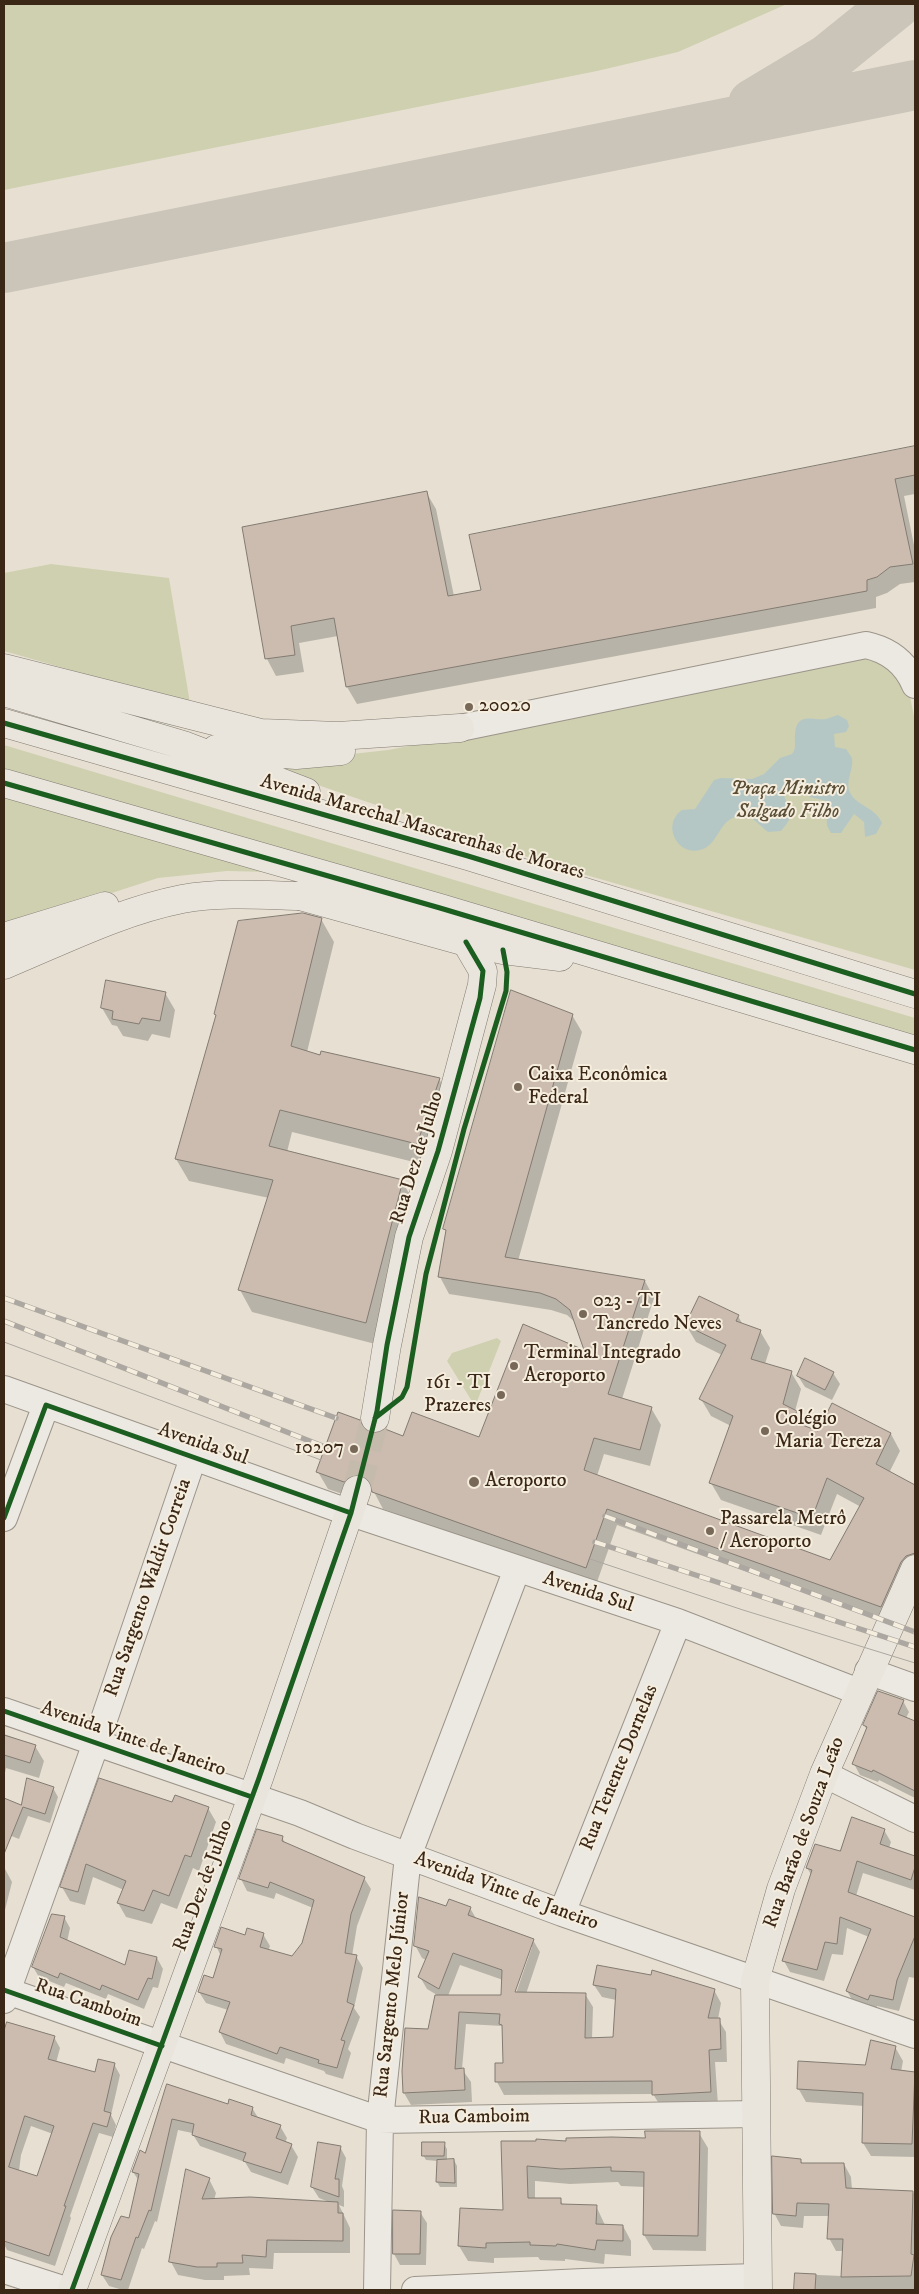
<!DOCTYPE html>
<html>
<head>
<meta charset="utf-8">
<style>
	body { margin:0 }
	#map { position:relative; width:919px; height:2294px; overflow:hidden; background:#e7e0d2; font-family:"IM FELL DW Pica",serif }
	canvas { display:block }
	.frame { position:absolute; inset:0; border:5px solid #3b2716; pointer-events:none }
</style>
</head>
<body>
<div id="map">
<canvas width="919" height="2294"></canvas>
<div class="frame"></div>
</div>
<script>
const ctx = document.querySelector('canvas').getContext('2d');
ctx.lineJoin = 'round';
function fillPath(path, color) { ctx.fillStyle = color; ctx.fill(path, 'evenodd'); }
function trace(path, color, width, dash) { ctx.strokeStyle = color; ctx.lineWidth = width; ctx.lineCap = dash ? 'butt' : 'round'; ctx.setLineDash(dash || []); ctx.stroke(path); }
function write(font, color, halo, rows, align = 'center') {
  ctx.font = font + ' "IM FELL DW Pica",serif'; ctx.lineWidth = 4; ctx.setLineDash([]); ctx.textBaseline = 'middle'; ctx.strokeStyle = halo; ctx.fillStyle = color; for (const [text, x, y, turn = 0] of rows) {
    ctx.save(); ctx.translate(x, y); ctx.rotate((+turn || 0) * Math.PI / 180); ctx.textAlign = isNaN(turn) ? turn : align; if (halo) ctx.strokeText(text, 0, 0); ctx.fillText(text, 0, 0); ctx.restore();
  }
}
const green = new Path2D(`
	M4 4H787L678 52 597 71 4 190Z
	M51 564 169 578 191 709 81 673 4 651V573Z
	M865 658 889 667 909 691 915 722V970L548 864 312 783 241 755 352 754 388 750Z
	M4 745 915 1018V1042L4 772Z
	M4 793 270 872 227 871 158 878 4 928Z
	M497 1338 501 1341 476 1404 473 1403 447 1361 452 1353Z`);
const water = new Path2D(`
	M838 715 847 720 849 726 846 732 834 734 835 747 846 749 852 758C854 769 846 779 849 790 854 806 875 806 882 823L876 834 865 837 864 822 854 814 841 833H831L827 826 826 801 810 797 795 783 787 785 783 790C785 809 800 810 781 831L768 832C758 825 753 814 739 816 719 819 719 843 703 849 679 859 660 825 682 810L695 809 714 780 721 778 752 779 764 774 780 758 792 754C797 748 794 742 795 734 797 711 813 721 826 719 830 718 834 716 838 715Z`);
const shadow = new Path2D(`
	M915 448V494L904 496 915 550V582L900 584 887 593 876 597V608L357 704 347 687 338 636 299 643 304 672 276 676 267 659 243 528 426 492 436 509 454 596 482 591 471 536Z
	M321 919 334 942 307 1052 439 1079 452 1101 430 1166 292 1132 287 1152 402 1181 415 1204 379 1345 252 1312 240 1290 269 1198 189 1181 176 1159Z
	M165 993 175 1010 170 1038 152 1034 148 1041 123 1036 117 1026 112 1025 102 1008Z
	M572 1015 582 1032 518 1261 645 1281 654 1298 622 1399 651 1408 661 1425 650 1466 604 1454 597 1476 831 1561 861 1507 837 1494 821 1535 721 1500 711 1483 731 1426 711 1416 701 1399 722 1355 696 1342 686 1325 700 1298 738 1316 743 1325 760 1331 770 1348 765 1364 791 1372 801 1389 795 1411 805 1427 818 1433 891 1434 900 1451 889 1473 915 1486V1574L891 1624 617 1525 596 1585 383 1509 374 1492 363 1491 354 1498 328 1489 318 1472 365 1431 372 1435 404 1437 480 1438 586 1352 576 1323 567 1315 551 1310 449 1294 440 1277 447 1233 445 1229Z
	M833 1373 840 1384 832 1400 805 1387 798 1376Z
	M903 1701 909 1712 906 1718 915 1722V1798L879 1780 878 1782 860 1775 854 1764 867 1730 864 1725Z
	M4 1734 35 1746 44 1761 39 1778 6 1768 4 1777Z
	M100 1780 173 1803 208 1808 216 1822 199 1871 193 1868 177 1909 161 1903 152 1924 126 1917 118 1903 124 1890 93 1877 85 1905 70 1901 62 1887Z
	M53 1788 58 1797 50 1823 28 1816 19 1839 4 1833V1800L22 1807Z
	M884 1830 891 1842 889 1848 915 1857V1890L863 1873 856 1896 915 1918V1978L909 1977 899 2011 877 2006 875 2011 854 2003 847 1991 869 1937 847 1928 843 1955 832 1954 824 1981 790 1972 784 1961 812 1876 807 1868Z
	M282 1837 286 1845 364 1878 371 1889 357 1926 352 1956H356L363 1968 354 2008 360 2017 348 2049 351 2053 343 2079 326 2074 324 2071 286 2058 284 2064 226 2044 220 2032 228 2010 206 2003 199 1992 213 1979 221 1956 216 1946 263 1934 270 1946 268 1951 292 1957 303 1944 313 1908 276 1893 274 1899 247 1891 241 1879Z
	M4 1867 12 1882 4 1914Z
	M447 1908H470L477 1920 533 1940 540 1952 526 1994H585L593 2007 592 2039H614L616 2000 602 1997 594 1985 714 1990 721 2003 718 2019 726 2032 727 2062H715L718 2105 661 2107 653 2094 504 2095 497 2082 504 2064V2029L502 2026 466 2024 462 2069 471 2082 472 2102 411 2105 404 2093 429 2031 437 1995 427 1989 420 1977 426 1960 422 1958 415 1945ZM530 1947H532L514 1999 512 1998ZM460 1965 503 1980 502 1996H448Z
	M64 1917 70 1928 67 1942 126 1967 157 1958 163 1969 158 1988 153 1987 144 2009 108 1994 106 1999 66 1983 64 1987 39 1977 33 1967Z
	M7 2023 54 2037 60 2048 56 2063 96 2074 114 2064 120 2075 111 2115 116 2125 113 2137 99 2133 70 2216 71 2218 55 2266 7 2250 4 2244V2036ZM31 2126 53 2134 38 2178 19 2171 21 2155Z
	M895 2047 903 2061 901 2072 915 2074V2157L871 2156 863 2143 864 2106 806 2102 798 2088 866 2066Z
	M167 2085 229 2106 252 2108 259 2119 280 2126 287 2138 285 2143 291 2145 298 2157 288 2185 251 2172 245 2162 200 2146 192 2133 178 2130 157 2222 155 2221 144 2249 142 2248 128 2290H123L109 2286 102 2275 130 2220 139 2181 133 2172 146 2154Z
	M699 2133 708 2148 706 2251 653 2250 644 2235 645 2187 621 2186 618 2182 570 2184 535 2181V2199H560L563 2205 596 2206 605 2225 623 2226 631 2241V2256L605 2254 604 2264 565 2259V2261L540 2260 538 2257 494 2258V2263L468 2261 459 2246 461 2209 504 2211 503 2143 646 2139Z
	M444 2144 447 2149V2161L454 2160 457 2166V2187H440L437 2182 438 2161 426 2160 423 2155Z
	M340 2147 346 2158 342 2186 344 2191V2207L339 2205 350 2228V2253H274L273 2269 249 2268 250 2275 224 2276V2280H205L178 2275 171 2262 209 2179 216 2193 214 2200 329 2202 319 2198 312 2187Z
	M800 2160 803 2164H844L851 2177 852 2190 913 2192 915 2196V2290H795L796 2274 842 2276 843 2251H836L829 2238 830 2216H804L803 2228 781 2226 774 2213Z
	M420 2212 427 2223 426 2265H400L394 2254Z`);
const taxiway = new Path2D(`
	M753 104 828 59 896 4
	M4 268 915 85`);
const building = new Path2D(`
	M915 446V475L895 479 913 564 890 567 877 577 867 580V591L346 687 334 618 291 626 295 655 265 659 242 527 427 491 448 596 481 590 469 535Z
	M303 913 322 918 291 1046 320 1055 321 1051 440 1078 417 1144 280 1110 269 1146 403 1180 366 1323 238 1290 273 1180 175 1159 216 1015 214 1014 238 921Z
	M106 980 166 992 160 1021 142 1018 139 1024 112 1019 113 1011 101 1008Z
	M511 990 573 1014 505 1257 645 1280 608 1394 652 1407 640 1450 594 1438 584 1470 830 1560 864 1498 827 1478 812 1518 709 1483 733 1416 699 1399 726 1345 685 1325 699 1296 739 1315 736 1321 761 1330 751 1359 792 1371 783 1404 797 1411 792 1421 818 1431 832 1403 891 1433 876 1464 915 1485V1553L906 1556 901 1562 881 1607 607 1509 586 1568 372 1492 369 1480 362 1475H354L344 1482 316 1472 338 1412 360 1420 365 1430 372 1433H380L385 1429 403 1436 412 1412 479 1437 523 1324 584 1350 570 1310 556 1299 540 1293 438 1277 446 1230 443 1229Z
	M805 1358 834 1372 825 1390 797 1376Z
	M878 1691 904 1700 898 1714 915 1721V1791L873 1770 872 1772 852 1764 867 1727 863 1725Z
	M4 1735 36 1745 30 1763 4 1755Z
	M27 1778 54 1787 45 1814 23 1807 4 1854V1798L21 1805Z
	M99 1778 172 1802 175 1795 209 1807 191 1857 185 1855 169 1896 153 1890 144 1911 117 1903 126 1881 86 1864 78 1892 60 1887Z
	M852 1817 885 1829 880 1844 915 1856V1867L911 1880 857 1861 848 1892 915 1917V1936L897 1980 893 2000 870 1995 868 2000 846 1991 871 1929 840 1917 837 1944 825 1942 817 1970 782 1961 812 1870 806 1868 815 1844 840 1851Z
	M257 1829 283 1836 282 1841 365 1877 351 1914 345 1953 357 1955 347 2002 354 2005 341 2040 345 2041 337 2068 318 2063 319 2060 280 2047 277 2054 219 2032 230 2002 198 1992 204 1975 213 1978 222 1949 214 1947 221 1927 245 1935 247 1928 264 1933 260 1947 292 1956 302 1943 314 1900 270 1882 268 1888 239 1879Z
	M419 1897 446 1906 449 1899 471 1907 468 1915 534 1939 515 1992 586 1993 585 2038 613 2037 616 1989 593 1985 597 1965 651 1975 652 1970 715 1989 708 2018H720L721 2049 709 2050 711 2092 652 2095V2081L495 2082V2063H503L502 2025 499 2024 500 2014 459 2012 455 2069 464 2068 465 2090 403 2093 402 2071 405 2028 428 2029 435 1995H501L502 1970 453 1953 439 1989 418 1977 429 1951 414 1946Z
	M52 1914 65 1916 60 1937 125 1965 129 1950 157 1957 152 1979 148 1978 138 2000 102 1985 100 1990 60 1973 58 1978 32 1967Z
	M7 2022 55 2036 48 2059 95 2072 98 2059 115 2063 104 2111 111 2113 107 2127 93 2123 64 2206H66L49 2256 4 2241V2031ZM25 2116 54 2126 37 2176 9 2167Z
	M871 2040 896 2046 891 2069 915 2072 912 2144 862 2143 863 2093 797 2089 798 2061 865 2065Z
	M167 2084 228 2104 229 2099 253 2107 251 2115 281 2125 276 2138 292 2144 281 2173 243 2161 246 2153 192 2135 194 2124 172 2119 151 2211 149 2210 138 2238 136 2237 121 2280 101 2275 111 2237 121 2216 129 2218 139 2174 132 2172 140 2150 145 2153Z
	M645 2131H700L698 2236 643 2235 644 2172 611 2171V2167L561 2169 527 2166 528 2198H561V2204L597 2205 596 2224 623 2225V2241L597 2240 595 2250 557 2244 556 2246 530 2245V2242L486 2243V2248L458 2246 460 2208 503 2210 501 2141H536V2139L566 2141V2138L612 2137 645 2138Z
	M318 2142 341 2146 335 2179H339V2197L311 2187Z
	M422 2142H445L444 2156H422Z
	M772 2156 801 2159V2163H844L846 2188 913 2191 911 2254 914 2255 911 2276 841 2277 843 2239H827L829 2204 797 2203 796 2216 773 2214Z
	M454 2159 455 2183 436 2182 437 2160Z
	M186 2169 210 2178 202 2199 250 2197 338 2202V2213H343V2241L267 2240 266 2257 242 2255 243 2263H217V2267H197L169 2262Z
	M393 2210 421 2211 420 2254H393Z
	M795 2273 816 2274 815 2290H794Z`);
const majorTunnel = new Path2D(`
	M357 1490 375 1418`);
const minor = new Path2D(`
	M460 728 866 645C889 650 906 663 915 685
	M4 1389 339 1509 678 1622 859 1692
	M4 1518 46 1405
	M868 1671 915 1688
	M4 1711 300 1813 355 1836 562 1913 915 2035
	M824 1774 915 1819
	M562 1913 678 1622
	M4 1990 380 2120 756 2114
	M4 2000 96 1743 193 1458
	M4 2270 66 2290
	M377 2290 380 2120 408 1856 517 1569
	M415 2290 583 2282 757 2277`);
const major = new Path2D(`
	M300 896 466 942 483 971 482 985 438 1151 409 1237 387 1345 375 1418
	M72 2290 259 1778 357 1490
	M758 2290 755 1981 781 1889 824 1774 915 1569`);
const highway = new Path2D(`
	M4 668 261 733 338 736 460 728
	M4 692 186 746 306 792
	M4 723 468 856 915 994
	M216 749 296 755 341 751
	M4 783 440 908 915 1050
	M4 937 105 906
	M466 942 503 950 560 957
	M4 965C62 941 121 911 182 899 221 892 262 895 300 896`);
const tram = new Path2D(`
	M4 1342 321 1460
	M590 1559 743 1610 915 1663`);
const rail = new Path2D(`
	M4 1298 336 1418
	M4 1321 325 1447
	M605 1516 915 1632
	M595 1542 915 1647`);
const cycleway = new Path2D(`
	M4 723 468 856 915 994
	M4 783 440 908 915 1050
	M375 1418 402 1397 407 1387 426 1274 464 1129 506 991 507 972 503 950
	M4 1518 46 1405 351 1513
	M4 1711 252 1797
	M4 1990 162 2046
	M72 2290 259 1778 351 1513 377 1411 387 1345 409 1237 438 1151 480 998 483 971 466 942`);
const markers = [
	[469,707,5,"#776858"],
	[518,1087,5,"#776858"],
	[583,1314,5,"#776858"],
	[514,1366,5,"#776858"],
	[501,1395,5,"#776858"],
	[765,1431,5,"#776858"],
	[354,1449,5,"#776858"],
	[474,1482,6,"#776858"],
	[710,1531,5,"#776858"]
];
const poiNames = [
	["20020",479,707],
	["Caixa Econômica",528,1076],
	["Federal",528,1099],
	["023 - TI",593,1302],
	["Tancredo Neves",593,1325],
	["Terminal Integrado",524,1354],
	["Aeroporto",524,1377],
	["161 - TI",491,1384,"right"],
	["Prazeres",491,1407,"right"],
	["Colégio",775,1420],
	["Maria Tereza",775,1443],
	["10207",344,1449,"right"],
	["Aeroporto",485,1482],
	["Passarela Metrô",720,1520],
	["/ Aeroporto",720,1543]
];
const parkNames = [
	["Praça Ministro",788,790],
	["Salgado Filho",788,813]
];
const streetNames = [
	["Avenida Marechal Mascarenhas de Moraes",422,828,16],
	["Rua Dez de Julho",418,1158,-73],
	["Avenida Sul",203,1445,19],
	["Rua Sargento Waldir Correia",149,1588,-71],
	["Avenida Sul",588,1593,18],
	["Avenida Vinte de Janeiro",133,1740,19],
	["Rua Tenente Dornelas",620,1768,-68],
	["Rua Barão de Souza Leão",805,1833,-70],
	["Rua Dez de Julho",204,1886,-70],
	["Avenida Vinte de Janeiro",506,1892,20],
	["Rua Sargento Melo Júnior",393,1995,-84],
	["Rua Camboim",88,2004,19],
	["Rua Camboim",474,2118,-1]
];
fillPath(green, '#cfd0b0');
fillPath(water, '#b5c7c5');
fillPath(shadow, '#0003');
trace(taxiway, '#cac4b9', 50);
fillPath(building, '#ccbbaf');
trace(building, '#827b71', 1);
trace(majorTunnel, '#c5bbac', 28, [28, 14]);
trace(minor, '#9b948a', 28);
trace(major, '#827b71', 29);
trace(highway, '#827b71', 29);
trace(minor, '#ece8e2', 26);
trace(major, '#e9e5dd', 28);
trace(highway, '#e9e5dd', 28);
trace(tram, '#aca7a0', 1);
trace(rail, '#aca7a0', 5.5);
trace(rail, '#f5eddd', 4, [11]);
trace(cycleway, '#1b5e20', 5);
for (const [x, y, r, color] of markers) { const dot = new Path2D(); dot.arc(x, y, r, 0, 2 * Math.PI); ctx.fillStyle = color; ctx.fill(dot); trace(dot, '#f5eddd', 2); }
write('20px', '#3b2716', '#f5eddd', poiNames, 'left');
write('italic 20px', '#5b4e36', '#f5eddd', parkNames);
write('20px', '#3b2716', '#f5eddd', streetNames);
</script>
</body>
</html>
